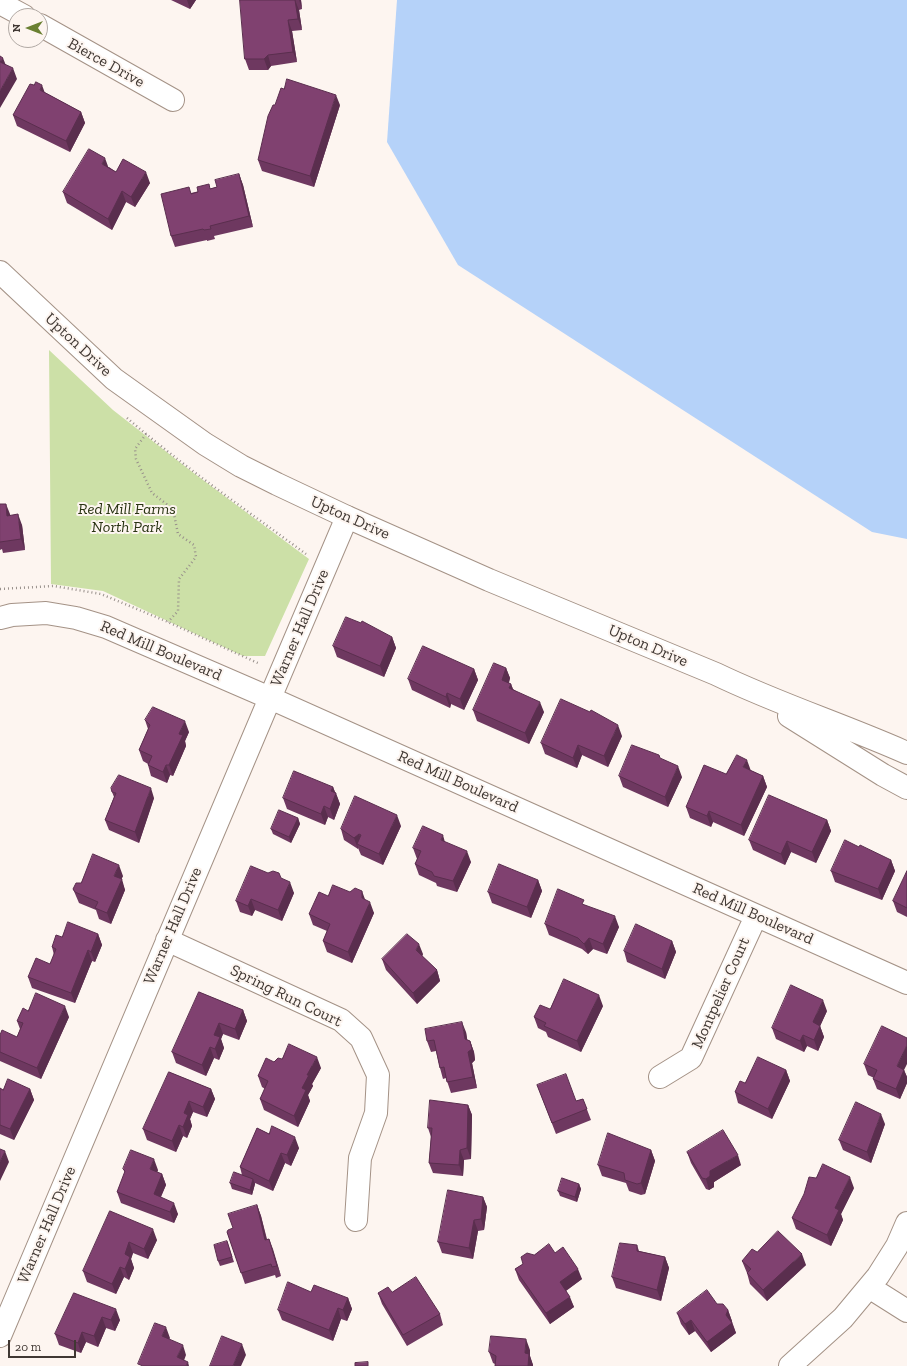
<!DOCTYPE html>
<html>
<head>
<meta charset="utf-8">
<style>
	body { margin:0 }
	#map { position:relative; width:907px; height:1366px; overflow:hidden; background:#fdf5f0; font-family:"Zilla Slab",serif }
	canvas { display:block }
	.north { position:absolute; left:8px; top:8px; width:40px; height:40px; box-sizing:border-box; background:#fdf5f0; border:1px solid #b1a9a4; border-radius:50%; rotate:270deg; font-size:11px; font-weight:700; line-height:16px; text-align:center; color:#403833 }
	.north::after { content:''; display:block; margin:auto; width:14px; height:18px; background:#6a8032; clip-path:polygon(50% 0,100% 100%,50% 72%,0 100%) }
	.scale { position:absolute; left:8px; top:1340px; width:68px; height:18px; box-sizing:border-box; border:2px solid #403833; border-top:0; padding-left:5px; font-size:12px; line-height:14px; white-space:nowrap; color:#403833; -webkit-text-stroke:3px #fdf5f0; paint-order:stroke }
</style>
</head>
<body>
<div id="map">
<canvas width="907" height="1366"></canvas>
<div class="north">N</div>
<div class="scale">20 m</div>
</div>
<script>
const ctx = document.querySelector('canvas').getContext('2d');
ctx.lineJoin = 'round';
function fillPath(path, color) { ctx.fillStyle = color; ctx.fill(path, 'evenodd'); }
function trace(path, color, width, dash) { ctx.strokeStyle = color; ctx.lineWidth = width; ctx.lineCap = dash ? 'butt' : 'round'; ctx.setLineDash(dash || []); ctx.stroke(path); }
function write(font, color, halo, rows, align = 'center') {
  ctx.font = font + ' "Zilla Slab",serif'; ctx.lineWidth = 4; ctx.setLineDash([]); ctx.textBaseline = 'middle'; ctx.strokeStyle = halo; ctx.fillStyle = color; for (const [text, x, y, turn = 0] of rows) {
    ctx.save(); ctx.translate(x, y); ctx.rotate((+turn || 0) * Math.PI / 180); ctx.textAlign = isNaN(turn) ? turn : align; if (halo) ctx.strokeText(text, 0, 0); ctx.fillText(text, 0, 0); ctx.restore();
  }
}
const green = new Path2D(`
	M49 350 113 410 191 471 309 559 265 656H243L103 591 51 584Z`);
const water = new Path2D(`
	M397 0H907V539L872 532 458 265 387 142Z`);
const path = new Path2D(`
	M127 418C184 467 246 510 306 554
	M146 434 135 449 136 459 152 493 173 509 178 534 194 545 196 557 179 579 178 611 168 622
	M0 589 54 586 101 594 168 622 260 664`);
const minor = new Path2D(`
	M0 3 24 16
	M40 25 173 100
	M0 618 12 615 46 613 76 618 106 627 270 698 907 983
	M167 940 341 1020 361 1038 378 1075 376 1113 360 1158 356 1220
	M660 1077 691 1058 756 916
	M869 1287 907 1311
	M0 1336 270 698 347 517
	M790 1366 843 1318 878 1276 897 1246 907 1223`);
const major = new Path2D(`
	M0 272 114 379 205 444 241 466 277 484 347 517 489 580 716 674C778 704 844 725 907 753
	M789 716 883 775 907 788`);
const wall = new Path2D(`
	M171 0H196L190 9Z
	M240 0H301L302 9 299 10 302 30 292 31 297 62 271 66 268 70H249L245 59Z
	M44 92 81 112 85 123 70 152 17 126 13 115Z
	M340 105 314 187 262 171 258 160Z
	M109 167 116 172 150 183 135 207 126 202 112 230 67 203 63 192Z
	M239 174 243 185 253 227 214 236 215 239 207 241V240L175 247 171 236 191 193 217 187Z
	M0 504 10 515 22 525 25 550 3 553 2 549 0 550Z
	M392 637 396 648 384 677 337 657 333 646Z
	M506 668 510 678 509 683 511 684 513 689 544 712 529 744 477 721 473 710Z
	M474 669 478 680 464 710 451 704 450 708 412 690 408 679Z
	M145 720 189 732 185 741 186 746 173 776 170 775 167 783 151 776 148 765V764L143 761 139 750 148 729Z
	M622 736 608 767 582 755 577 768 545 754 541 743Z
	M750 770 763 776 767 787 744 836 713 822 711 827 690 818 686 807 726 774Z
	M619 776 682 777 668 807 623 787Z
	M333 787 340 804 334 820 328 817 325 825 287 809 283 798Z
	M112 792 154 798 139 843 109 830 105 820 114 797Z
	M298 818 300 824 291 843 273 834 271 829Z
	M827 820 831 831 816 863 791 852 785 865 753 850 749 840Z
	M401 826 383 865 361 855 358 848V849L344 840 341 829Z
	M445 842 471 862 457 892 437 886 436 883 419 875 415 864 417 859 413 848Z
	M891 860 895 871 882 900 835 882 831 871Z
	M907 871V917L897 912 893 901Z
	M268 873 281 878 294 893 282 921 255 910 252 916 240 912 236 901Z
	M123 876 121 879 125 890 111 924 99 919 96 910 79 903 73 889 81 883Z
	M538 880 542 891 531 918 492 903 488 892Z
	M328 896 365 900 374 913 352 963 327 952 323 941 327 931 313 925 309 914Z
	M585 905 619 927 607 954 593 949 588 954 582 949 549 935 545 924Z
	M98 934 102 945 95 962 92 961 75 1003 32 988 28 977 50 964 54 955 52 947 62 937Z
	M672 941 676 952 665 979 627 962 624 951Z
	M423 954 422 956 437 970 440 981 417 1004 386 970 382 959Z
	M199 992 243 1010 247 1021 239 1040 223 1034 221 1039 224 1048 219 1060 214 1058 206 1076 176 1063 172 1052Z
	M603 1006 581 1052 548 1037 546 1032 538 1028 534 1017Z
	M28 1011 69 1017 41 1079 0 1061V1035L17 1037 20 1029 17 1021Z
	M827 1011 820 1026 824 1037 818 1051 807 1046 804 1052 776 1039 772 1028Z
	M466 1032 467 1040 470 1041 474 1052 475 1060 472 1063 477 1088 451 1093 446 1078 443 1079 440 1068 436 1051 431 1052 427 1041Z
	M282 1059 321 1068 312 1084 313 1086 308 1095 310 1101 298 1127 264 1110 260 1099 265 1089 262 1087 258 1076 274 1062Z
	M864 1064 904 1070 907 1077V1083L900 1099 877 1089 873 1079 874 1078 868 1075Z
	M786 1070 790 1081 772 1119 738 1103 735 1092 745 1083Z
	M169 1072 211 1089 215 1099 207 1117 193 1112 190 1119 192 1126 187 1138 183 1136 176 1152 147 1140 143 1129Z
	M537 1085 576 1101 583 1099 591 1120 556 1134Z
	M0 1088 3 1090 30 1089 34 1100 14 1140 0 1134Z
	M468 1105 472 1115 471 1159 464 1160 463 1176 433 1173 429 1163 431 1137 428 1128Z
	M885 1124 871 1163 843 1150 839 1140Z
	M257 1128 299 1148 291 1166 285 1163 273 1191 255 1183V1184L252 1195 232 1189 230 1183 242 1175 240 1167Z
	M651 1150 655 1161 645 1194 641 1195 629 1191 626 1183 602 1176 598 1165Z
	M687 1152 741 1165 714 1182V1187L709 1190 706 1189 691 1163Z
	M123 1169 158 1170 157 1172 162 1174 166 1185 161 1197 178 1214 174 1223 121 1203 117 1192 125 1173Z
	M579 1184 581 1189 577 1202 560 1196 558 1191Z
	M854 1188 841 1214 843 1220 831 1246 796 1229 792 1218Z
	M483 1197 487 1207 484 1230 478 1231 473 1259 442 1253 438 1242Z
	M257 1205 261 1216 267 1239H269L281 1276 276 1278 275 1275 245 1284 227 1232 233 1228Z
	M110 1211 157 1240 148 1259 133 1253 131 1259 134 1268 129 1280 124 1277 116 1294 87 1282 83 1271Z
	M227 1241 234 1262 220 1266 218 1261Z
	M637 1245 639 1251 665 1257 669 1268 661 1301 616 1288 612 1277Z
	M757 1252 806 1265 767 1301 750 1284 747 1273 742 1261Z
	M555 1253 582 1279 566 1291 574 1307 550 1324 519 1280 515 1269 523 1264 534 1255Z
	M311 1292 348 1298 352 1309 347 1321 341 1319 333 1341 282 1320 278 1310Z
	M392 1292 440 1314 443 1325 407 1346 382 1304 378 1293Z
	M74 1293 120 1320 115 1331 106 1328 98 1347 86 1342 81 1353 59 1345 55 1334Z
	M717 1304 728 1310 736 1333 711 1352 695 1331 689 1335 681 1324 677 1313Z
	M530 1350V1356L533 1365V1366H495V1364L493 1363 489 1352Z`);
const shadedWall = new Path2D(`
	M187 0H196L190 9Z
	M295 0 299 10 302 30 298 19Z
	M299 0H301L302 9Z
	M288 20 292 31 297 62 293 52Z
	M268 55 271 66 268 70 264 59Z
	M3 58 7 68 0 62Z
	M13 68 17 79 0 108V91Z
	M42 85 46 96 40 90Z
	M336 95 340 105 314 187 310 176Z
	M81 112 85 123 70 152 66 141Z
	M105 158 109 169 102 164Z
	M146 172 150 183 135 207 131 197Z
	M239 174 243 185 253 227 249 216Z
	M122 191 126 202 112 230 108 219Z
	M6 504 10 514 11 526 7 516Z
	M18 514 22 525 25 550 21 539Z
	M392 637 396 648 384 677 380 666Z
	M506 668 510 678 506 691 502 680Z
	M474 669 478 680 464 710 460 699Z
	M511 684 515 695 509 688Z
	M447 693 451 704 450 708 446 697Z
	M540 702 544 712 529 744 525 733Z
	M185 721 189 732 185 741 186 746 173 776 169 765 179 734Z
	M618 725 622 736 608 767 604 756Z
	M578 745 582 755 577 768 573 758Z
	M747 760 751 771 743 767Z
	M166 765 170 775 167 783 163 772Z
	M678 766 682 777 668 807 665 797Z
	M763 776 767 787 744 836 741 825Z
	M333 787 336 795V793L340 804 334 820 330 809 331 791Z
	M151 788 154 798 139 843 135 832Z
	M324 806 328 817 325 825 321 814Z
	M709 811 713 822 711 827 707 816Z
	M397 815 401 826 383 865 379 854Z
	M298 818 300 824 291 843 289 837Z
	M827 820 831 831 816 863 812 852Z
	M359 834 363 845 357 844 358 848V849L354 838Z
	M443 835 446 846 441 840Z
	M787 841 791 852 785 865 781 854Z
	M467 851 471 862 457 892 453 881Z
	M891 860 895 871 882 900 878 889Z
	M119 865 123 876 118 887 114 876Z
	M122 879 125 890 111 924 107 913Z
	M538 880 542 891 531 918 527 907Z
	M290 882 294 893 282 921 278 910Z
	M362 891 366 902 362 898Z
	M251 899 255 910 252 916 248 906Z
	M370 902 374 913 352 963 348 952Z
	M615 916 619 927 607 954 603 944Z
	M98 934 102 945 95 962 91 952Z
	M589 938 593 949 588 954 584 944Z
	M672 941 676 952 665 979 662 969Z
	M419 944 423 954 420 961 416 950Z
	M88 950 92 961 75 1003 71 993Z
	M437 970 440 981 417 1004 413 993Z
	M599 995 603 1006 581 1052 577 1041Z
	M823 1000 827 1011 817 1033 813 1022Z
	M65 1006 69 1017 41 1079 37 1068Z
	M243 1010 247 1021 239 1040 235 1029Z
	M462 1022 466 1032 469 1050 465 1039Z
	M219 1023 223 1034 221 1039 224 1048 219 1060 215 1049 214 1035Z
	M820 1026 824 1037 818 1051 814 1040Z
	M803 1035 807 1046 804 1052 800 1041Z
	M470 1041 474 1052 475 1060 472 1063 477 1088 473 1077 468 1052Z
	M907 1045V1064L904 1070 907 1077V1083L900 1099 896 1089 897 1066Z
	M210 1047 214 1058 206 1076 202 1065Z
	M317 1057 321 1068 312 1084 313 1086 308 1095 310 1101 298 1127 294 1116 302 1088 307 1075Z
	M786 1070 790 1081 772 1119 768 1109Z
	M30 1089 34 1100 14 1140 10 1129Z
	M211 1089 215 1099 207 1117 203 1107Z
	M189 1101 193 1112 190 1119 192 1126 187 1138 183 1127 184 1113Z
	M468 1105 472 1115 471 1159 467 1148Z
	M881 1114 885 1124 871 1163 867 1152Z
	M179 1125 183 1136 176 1152 172 1141Z
	M295 1137 299 1148 291 1166 287 1155Z
	M460 1150 464 1160 463 1176 459 1165Z
	M651 1150 655 1161 645 1194 641 1183Z
	M5 1151 9 1162 0 1181V1162Z
	M281 1153 285 1163 273 1191 269 1181Z
	M738 1155 741 1165 714 1182V1187L709 1190 706 1179 710 1171Z
	M154 1159 158 1170 154 1180 150 1169Z
	M162 1174 166 1185 157 1205 154 1194Z
	M850 1177 854 1188 841 1214 843 1220 831 1246 827 1235 835 1208Z
	M253 1179 255 1184 252 1195 250 1190Z
	M579 1184 581 1189 577 1202 575 1197Z
	M483 1197 487 1207 484 1230 481 1219Z
	M174 1203 178 1214 174 1223 170 1212Z
	M257 1205 261 1216 269 1250 265 1240Z
	M474 1220 478 1231 473 1259 469 1248Z
	M153 1229 157 1240 148 1259 144 1249Z
	M269 1239 273 1249 281 1276 277 1266Z
	M129 1242 133 1253 131 1259 134 1268 129 1280 125 1269V1254Z
	M802 1254 806 1265 767 1301 763 1290Z
	M665 1257 669 1268 661 1301 657 1290Z
	M120 1267 124 1277 116 1294 112 1284Z
	M578 1269 582 1279 564 1292 560 1282Z
	M570 1297 574 1307 550 1324 546 1313Z
	M348 1298 352 1309 347 1321 343 1310Z
	M338 1308 341 1319 333 1341 329 1330Z
	M116 1309 120 1320 115 1331 111 1320Z
	M728 1310 732 1321 731 1323H732L736 1333 711 1352 707 1342 726 1315Z
	M102 1317 106 1328 98 1347 94 1336Z
	M691 1320 695 1331 689 1335 685 1324Z
	M166 1327 170 1338 166 1347 162 1336Z
	M82 1332 86 1342 81 1353 78 1343Z
	M526 1339 530 1350V1356L533 1365V1366H528L525 1353Z
	M242 1344 246 1355 241 1366H233Z
	M183 1345 186 1355 182 1366 177 1357Z
	M188 1362 189 1366H186Z`);
const building = new Path2D(`
	M240 0H295L298 19 288 20 293 52 268 55 264 59H245Z
	M0 56 3 58 0 62 13 68 0 91Z
	M287 79 336 95 310 176 258 160 268 116 273 105H275L281 88 284 89Z
	M36 82 42 85 40 90 81 112 66 141 13 115 30 84 34 85Z
	M89 149 105 158 102 164 116 172 123 159 146 172 131 197 122 191 108 219 63 192Z
	M239 174 249 216 210 226 211 229 204 230 203 229 171 236 161 194 189 187 191 194 198 192 197 187 209 184 210 189 217 187 215 180Z
	M0 504H6L7 516 18 514 21 539 0 542Z
	M346 617 361 623 362 621 392 637 380 666 333 646Z
	M423 646 474 669 460 699 447 693 446 697 408 679Z
	M494 663 506 668 502 680 511 684 509 688 540 702 525 733 473 710Z
	M561 699 590 712 591 710 618 725 604 756 578 745 573 758 541 743Z
	M153 707 185 721 179 734 183 735 169 765H166L163 772 148 765 152 756 139 750 150 725 145 720Z
	M632 745 659 755 660 758 678 766 665 797 619 776Z
	M737 755 747 760 743 767 763 776 741 825 709 811 707 816 686 807 704 765 726 774Z
	M294 771 333 787 331 791 336 793 330 809 324 806 321 814 283 798Z
	M119 775 151 788 135 832 105 820 116 793 112 792 111 788Z
	M769 795 827 820 812 852 787 841 781 854 749 840Z
	M355 796 397 815 379 854 357 844 361 835 359 834 354 838 341 829Z
	M279 810 298 818 289 837 271 829Z
	M423 826 443 835 441 840 467 851 453 881 434 876 432 872 415 864 421 851 413 848Z
	M845 840 859 847 860 845 891 860 878 889 831 871Z
	M93 854 119 865 114 876 122 879 107 913 95 908 98 902 75 892 73 889 76 883H81Z
	M499 864 538 880 527 907 488 892Z
	M251 866 268 873 273 871 279 873 281 878 290 882 278 910 251 899 248 906 236 901Z
	M907 871V908L893 901Z
	M333 885 350 892 355 888 362 891V898L370 902 348 952 323 941 330 924 309 914 319 892 328 896Z
	M558 889 584 900 582 904 615 916 603 944 589 938 584 944 578 938 545 924Z
	M68 922 98 934 91 952 88 950 71 993 28 977 36 958 50 964 56 949 52 947 56 935 62 937Z
	M636 924 672 941 662 969 624 951Z
	M407 934 419 944 416 950 437 970 413 993 382 959Z
	M564 979 599 995 577 1041 544 1026 546 1023 534 1017 540 1005 550 1009Z
	M791 985 823 1000 813 1022 820 1026 814 1040 803 1035 800 1041 772 1028Z
	M199 992 243 1010 235 1029 219 1023 214 1035 220 1037 215 1049 210 1047 202 1065 172 1052Z
	M36 993 65 1006 37 1068 0 1052V1035L2 1030 17 1037 23 1023 17 1021 23 1008 28 1011Z
	M462 1022 465 1039 470 1041 472 1049 468 1052 473 1077 447 1082 444 1067 440 1068 434 1040 427 1041 425 1029Z
	M882 1026 907 1038V1045L897 1066 904 1070 896 1089 873 1079 877 1070 864 1064Z
	M289 1044 317 1057 307 1075H309L302 1088 306 1090 294 1116 260 1099 268 1081 258 1076 266 1058 274 1062 278 1058 282 1059Z
	M758 1057 786 1070 768 1109 735 1092 740 1081 745 1083Z
	M169 1072 211 1089 203 1107 189 1101 184 1113 188 1115 183 1127 179 1125 172 1141 143 1129Z
	M566 1074 576 1101 583 1099 587 1109 552 1123 537 1085Z
	M8 1079 30 1089 10 1129 0 1125V1088L3 1090Z
	M430 1100 468 1105 467 1148 460 1150 459 1165 429 1163 432 1128H428Z
	M856 1102 881 1114 867 1152 839 1140Z
	M272 1126 295 1137 287 1155 281 1153 269 1181 240 1167 257 1128 269 1134Z
	M723 1130 738 1155 710 1171V1176L706 1179 702 1178 687 1152Z
	M608 1133 651 1150 641 1183 637 1184 625 1180 624 1173 598 1165Z
	M0 1149 5 1151 0 1162Z
	M131 1150 154 1159 150 1169 162 1174 154 1194 174 1203 170 1212 117 1192 125 1171 123 1169Z
	M823 1164 850 1177 835 1208 839 1210 827 1235 792 1218 804 1194 809 1177 816 1178Z
	M234 1172 253 1179 250 1190 230 1183Z
	M562 1178 579 1184 575 1197 558 1191Z
	M448 1190 483 1197 481 1219 474 1220 469 1248 438 1242Z
	M257 1205 265 1240 269 1239 277 1266 272 1267 271 1264 241 1273 227 1232 228 1230 233 1228 228 1214Z
	M110 1211 153 1229 144 1249 129 1242 125 1254 130 1257 125 1269 120 1267 112 1284 83 1271Z
	M778 1231 802 1254 763 1290 747 1273 751 1269 742 1261 752 1249 757 1252Z
	M227 1241 232 1257 218 1261 214 1245Z
	M620 1243 637 1245V1251L665 1257 657 1290 612 1277Z
	M549 1244 555 1253 563 1247 578 1269 560 1282 570 1297 546 1313 515 1269 523 1264 521 1257 527 1253 534 1255Z
	M416 1277 440 1314 403 1335 378 1293 388 1287 392 1292Z
	M288 1282 311 1292 314 1285 348 1298 343 1310 338 1308 329 1330 278 1310Z
	M707 1290 717 1304H723L728 1310 726 1315 732 1323 707 1342 691 1320 685 1324 677 1313Z
	M74 1293 116 1309 111 1320 102 1317 94 1336 82 1332 78 1343 55 1334Z
	M155 1323 166 1327 162 1336 183 1345 177 1357 188 1362 186 1366H143L138 1364Z
	M222 1336 242 1344 233 1366H210Z
	M491 1336 526 1339 525 1353 529 1354 528 1366H495L496 1356 489 1352Z
	M368 1362V1366H355V1363Z`);
const streetNames = [
	["Bierce Drive",106,63,29],
	["Upton Drive",78,345,43],
	["Upton Drive",350,518,24],
	["Warner Hall Drive",300,628,-67],
	["Upton Drive",648,646,23],
	["Red Mill Boulevard",161,651,23],
	["Red Mill Boulevard",458,782,24],
	["Red Mill Boulevard",753,914,24],
	["Warner Hall Drive",173,926,-67],
	["Montpelier Court",721,993,-66],
	["Spring Run Court",286,996,26],
	["Warner Hall Drive",47,1225,-67]
];
const parkNames = [
	["Red Mill Farms",127,509],
	["North Park",127,527]
];
fillPath(green, '#cce0a7');
fillPath(water, '#b5d2f9');
trace(minor, '#a49286', 24);
trace(major, '#a49286', 24);
trace(path, '#98908b', 2.5, [1, 3]);
trace(minor, '#fff', 22);
trace(major, '#fff', 22);
fillPath(wall, '#6e3860');
fillPath(shadedWall, '#5a2e4e');
fillPath(building, '#804170');
trace(building, '#5a2e4e', 1);
write('16px', '#403833', '#fdf5f0', streetNames);
write('italic 16px', '#293312', '#fdf5f0', parkNames);
</script>
</body>
</html>
